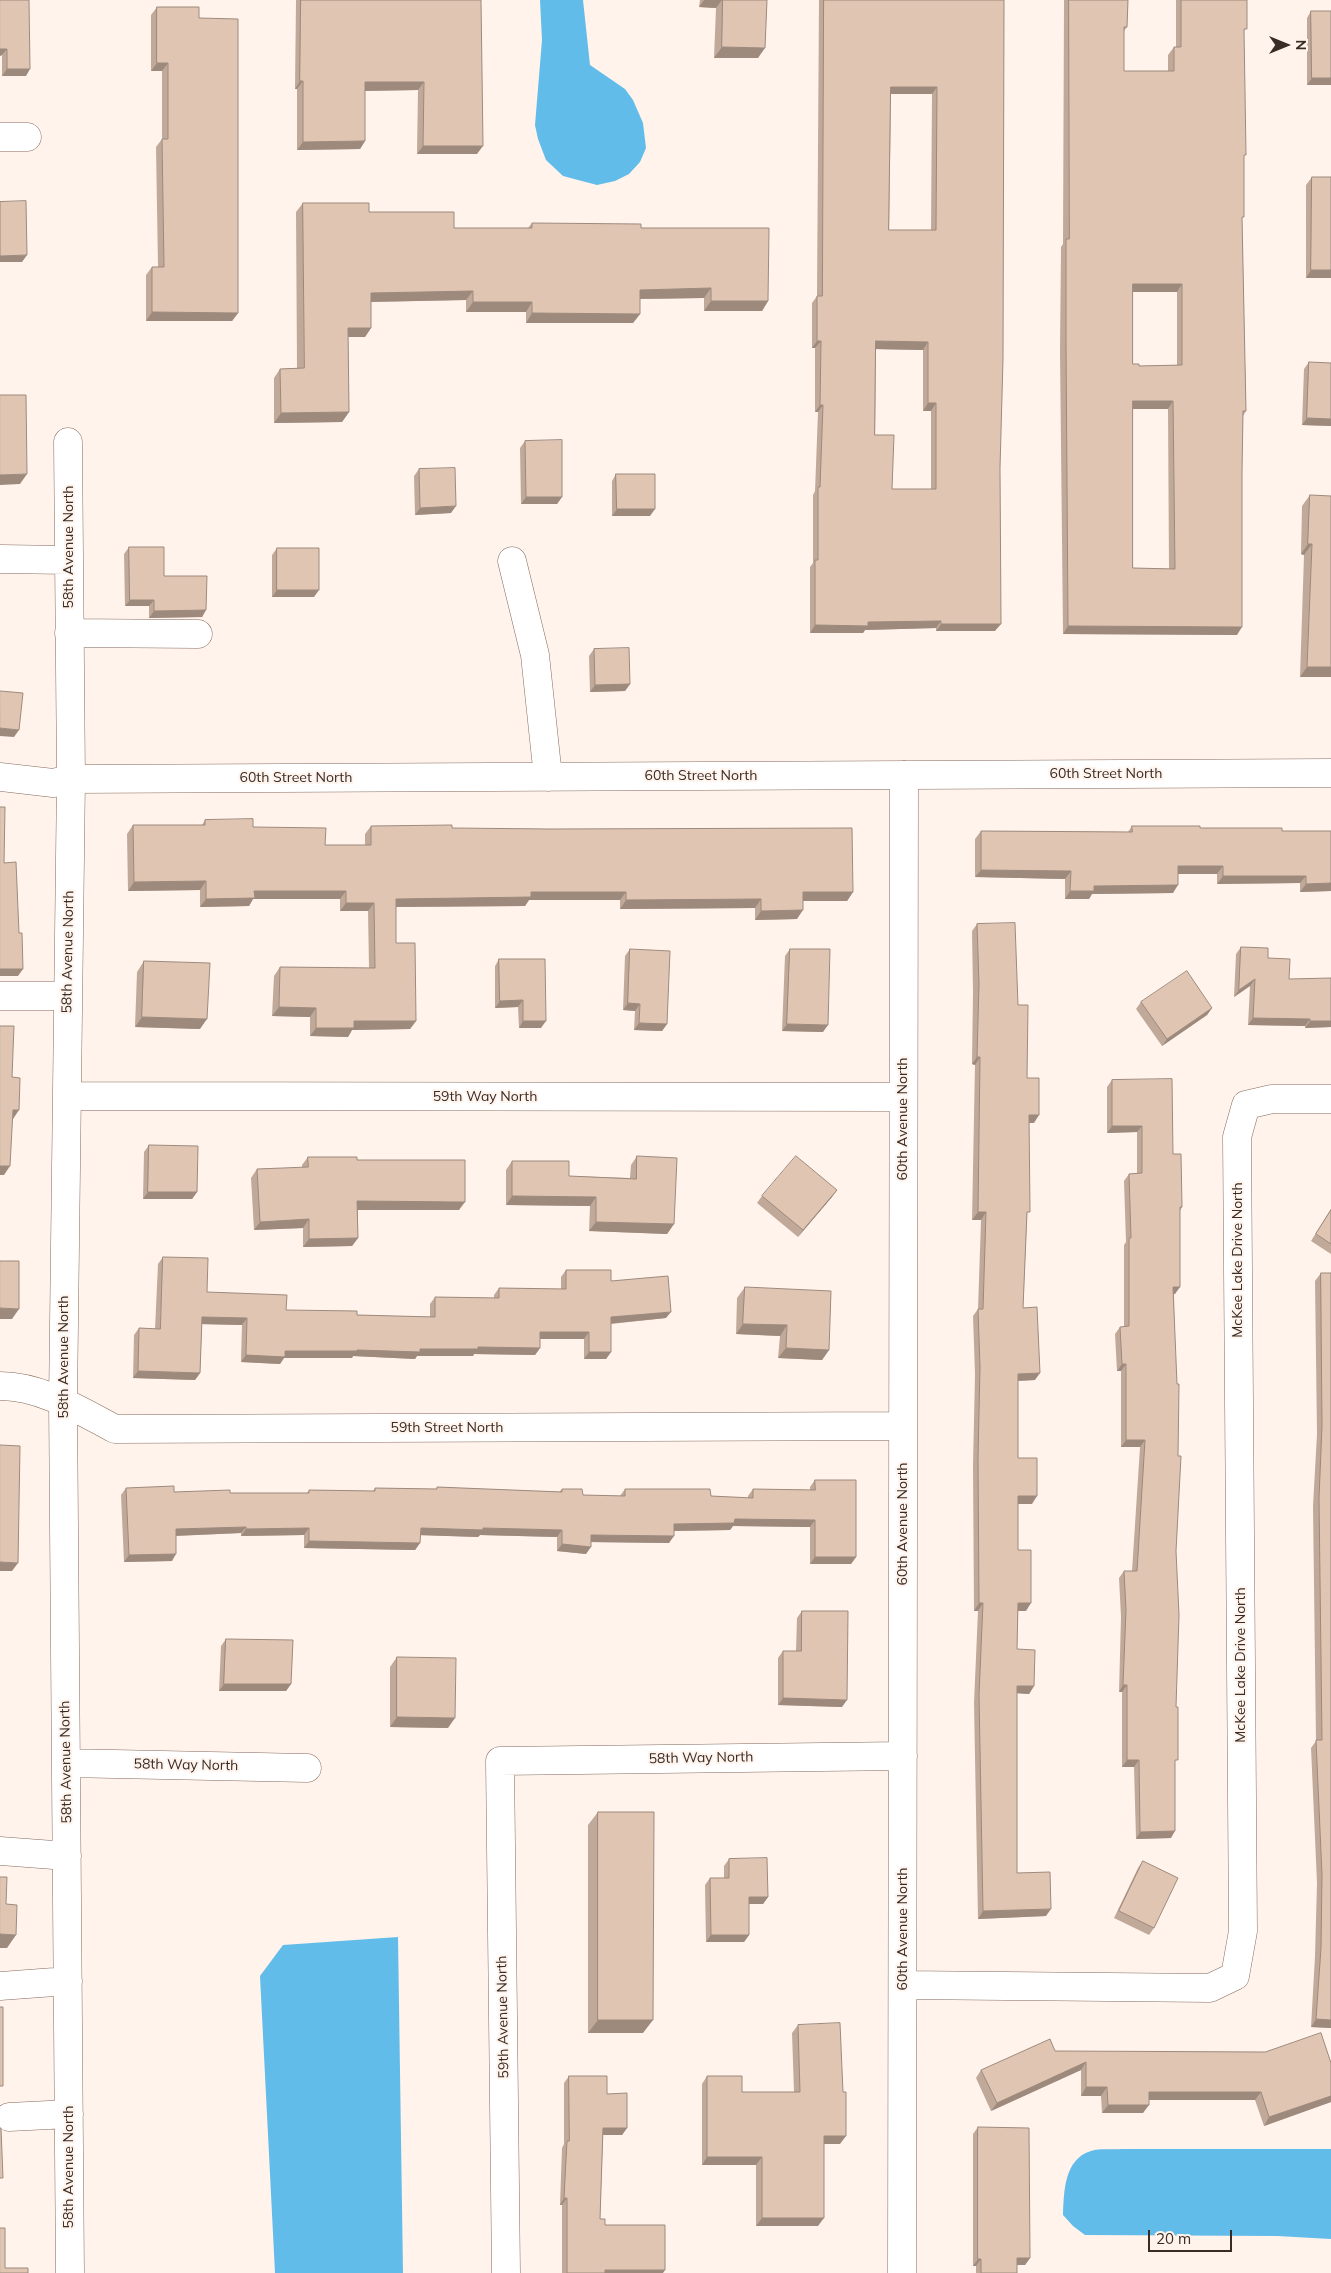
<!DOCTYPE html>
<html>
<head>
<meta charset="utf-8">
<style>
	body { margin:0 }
	#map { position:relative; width:1331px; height:2273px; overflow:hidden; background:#fff3ec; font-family:Mulish,sans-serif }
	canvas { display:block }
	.north { position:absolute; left:1261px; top:20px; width:50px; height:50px; -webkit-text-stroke:4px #fff3ec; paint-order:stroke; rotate:90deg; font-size:14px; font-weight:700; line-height:20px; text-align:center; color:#372c26 }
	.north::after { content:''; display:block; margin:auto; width:18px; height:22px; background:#372c26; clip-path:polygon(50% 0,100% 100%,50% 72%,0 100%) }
	.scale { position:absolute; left:1148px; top:2230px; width:84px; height:22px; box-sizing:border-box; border:2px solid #372c26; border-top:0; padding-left:6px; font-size:15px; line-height:18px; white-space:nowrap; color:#372c26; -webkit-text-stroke:4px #fff3ec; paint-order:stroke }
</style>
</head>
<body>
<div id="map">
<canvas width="1331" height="2273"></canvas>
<div class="north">N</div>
<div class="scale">20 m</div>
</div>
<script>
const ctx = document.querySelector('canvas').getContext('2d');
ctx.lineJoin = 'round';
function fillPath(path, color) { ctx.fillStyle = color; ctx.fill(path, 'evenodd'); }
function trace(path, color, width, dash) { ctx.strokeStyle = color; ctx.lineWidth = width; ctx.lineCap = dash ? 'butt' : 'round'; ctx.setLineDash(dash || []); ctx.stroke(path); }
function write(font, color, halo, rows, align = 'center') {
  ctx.font = font + ' Mulish,sans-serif'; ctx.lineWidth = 4; ctx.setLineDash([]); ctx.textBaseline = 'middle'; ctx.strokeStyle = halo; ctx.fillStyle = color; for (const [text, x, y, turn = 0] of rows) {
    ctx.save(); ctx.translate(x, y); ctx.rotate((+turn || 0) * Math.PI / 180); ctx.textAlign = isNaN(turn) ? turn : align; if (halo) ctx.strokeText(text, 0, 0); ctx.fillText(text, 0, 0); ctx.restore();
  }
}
const water = new Path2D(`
	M540 0H583L590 65 625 89 633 100 643 123 646 148 640 162 629 174 615 181 597 185 563 176 546 160 538 139 535 125 542 40Z
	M398 1937 403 2273H275L260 1976 283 1945Z
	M1122 2149H1331V2239L1277 2236 1085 2235 1073 2226 1063 2215C1064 2192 1064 2159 1091 2151 1100 2148 1112 2150 1122 2149Z`);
const minor = new Path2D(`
	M0 137H27
	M68 442 71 779 63 1401 70 2273
	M0 559 68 560
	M512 561 535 655 548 777
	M69 633 198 634
	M0 777 53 783 71 779 1331 773
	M0 996H67
	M67 1096 902 1097
	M0 1386C41 1386 79 1410 115 1429L903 1426
	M66 1763 307 1768
	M0 1851 67 1856
	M903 1985 1210 1988 1235 1976 1243 1931 1237 1137 1246 1105 1272 1099H1331
	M0 1986 68 1981
	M9 2117 69 2114
	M506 2273 500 1761 903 1756
	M902 2273 904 775`);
const wall = new Path2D(`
	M0 0 26 76H2V55L0 56Z
	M296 0H481L477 154H417L418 90 365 91V141L360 149 297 150V89H295Z
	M700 0H767L758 58H714L716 8 699 7Z
	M819 0H1004L995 631H936V628L865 630 863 633H810V567L813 563V495L815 491 818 412H815V348H812V303L817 296ZM891 94H932L931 230H889ZM876 349 923 350V411H931V489H892L875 435Z
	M1064 0H1128L1127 27 1124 31V71H1168V55L1174 47H1176V0H1247L1244 33V158L1242 220 1246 411 1243 416 1237 635 1063 634 1060 351 1061 247 1063 244ZM1133 292H1177V365L1139 366 1133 364ZM1133 409H1168L1169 569 1133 568Z
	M157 7 199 18 238 313 232 321H146V275L152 267H158L156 147 162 139V71H151V15Z
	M1311 11H1331V85H1307V18Z
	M1312 177 1331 278H1306V185Z
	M303 203 369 212 454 228H528L532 223 641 228 768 301 762 311H704V298L640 299V314L633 323H526V312H466V300L371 302V328L365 337H348L349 412 342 422 274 423V378L280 369 297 368 296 212Z
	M1309 362 1331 426 1302 425 1304 369Z
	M525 441 562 497 557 504H521L520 448Z
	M419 469 451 513 415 515 414 476Z
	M616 474 650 516H612V481Z
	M1310 495 1331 677H1300L1304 555 1301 554 1302 506Z
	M129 547 206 610 202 617 149 618V606H125L124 554Z
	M277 548 314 597H272V555Z
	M594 649 630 684 625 691 590 692 589 656Z
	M205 820 253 827 325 845H365V834L371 826 452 828 853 892 847 901H803L797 919 755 920V908L620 909V900H529L525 906 396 907V943L416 1021 410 1029 352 1030 348 1037 310 1036V1017L272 1016 274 976 280 967 369 968 368 911H340V899H253L249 906 200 907V890L128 891 127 834 133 825H202Z
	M1132 826 1282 831H1331V891L1300 892V883L1217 884V874H1178L1173 893 1092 894 1089 899H1065V879L975 877V839L981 831 1128 832Z
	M977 924 1018 1005 1027 1078 1034 1123H1029L1027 1216 1023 1308 1035 1380 1018 1381V1458L1032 1504H1018V1550L1026 1611H1018L1017 1649 1034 1686 1029 1694 1017 1693V1873L1046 1916 978 1919 974 1703 978 1611H974L973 1466 975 1374 973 1316 978 1309 981 1220H972L975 1065 972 1064 973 992 972 931Z
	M1241 947 1268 958 1289 979 1331 1027 1305 1028V1026L1248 1025 1250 986 1234 997 1236 954Z
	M630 949 667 1024 662 1031 634 1030 635 1011 623 1010 625 956Z
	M790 949 823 1032 782 1031 785 956Z
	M499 959 541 1028H519L518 1007 495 1008V966Z
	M144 961 200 1029 135 1027 137 972Z
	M1141 1002 1212 1008 1207 1015 1162 1046 1136 1009Z
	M1112 1080 1173 1154 1182 1207 1180 1211 1175 1294H1174L1176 1551V1707L1175 1764 1171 1838 1136 1839 1134 1767H1122V1692H1119L1121 1617 1119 1578 1124 1571H1132L1140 1447H1121V1371H1117L1115 1334 1120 1327H1124V1245L1126 1242 1124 1181 1129 1174 1137 1173V1132L1107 1133V1087Z
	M149 1145 197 1192 192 1199H143L144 1152Z
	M637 1156 674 1224 667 1234 589 1231 590 1206 506 1205V1170L512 1161 569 1176 630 1178 631 1165Z
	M308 1157 357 1160 459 1210H358V1238L352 1246 303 1247V1228L254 1230 251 1178 257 1169 302 1168V1165Z
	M837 1190 832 1197 798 1237 757 1203 762 1196Z
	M1331 1209V1254L1311 1241Z
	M163 1257 207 1292 286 1310 357 1315 430 1317V1304L435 1297 494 1298V1295L499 1288 561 1289V1277L566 1270 611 1281 666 1318 611 1324V1352L606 1359H584V1339H540V1348L535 1355 474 1354 473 1356H417L415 1359 353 1356 352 1358H284L280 1364 241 1362 242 1325 202 1324 200 1373 195 1380 133 1378 134 1335 139 1328 155 1329 158 1264Z
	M1321 1273H1331V2028L1311 2027 1315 1956 1317 1883 1311 1748 1316 1741 1313 1506 1317 1434 1315 1281Z
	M745 1287 829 1350 822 1360 778 1358 780 1336 736 1334 737 1298Z
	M815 1480 856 1557 851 1564H810V1527L733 1526 730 1530 674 1531 669 1543 591 1542 586 1554 557 1551V1537L480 1535 478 1537 420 1535V1543L415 1550 304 1548V1535L241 1536V1533L176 1536 172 1561 124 1562 121 1495 126 1488 174 1492 230 1493H307L309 1490 373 1491 375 1488 436 1489 437 1487 559 1492 562 1489 583 1495 620 1496 625 1489 711 1496 748 1498V1496L753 1489 810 1490V1487Z
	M802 1611 842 1707 778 1705V1658L783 1651H796L797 1618Z
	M226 1639 291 1684 286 1691H219L221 1646Z
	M397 1657 448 1728 390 1727V1667Z
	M598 1812 643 2033H588V1825Z
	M729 1859 768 1897 763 1904H749V1935L744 1942H706L705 1885 710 1878H724V1866Z
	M1143 1861 1154 1928 1149 1935 1114 1918 1138 1868Z
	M798 2025 840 2144H824L818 2226H756V2165H702V2084L707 2076 742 2092H794L792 2033Z
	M1055 2051 1331 2063V2102L1264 2126 1255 2100H1149L1143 2113H1102L1101 2096H1081V2070L991 2111 976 2078 981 2070Z
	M569 2076 607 2094 627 2128 622 2135H603L600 2219 605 2225 663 2273H562V2205H560L562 2148 564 2144V2083Z
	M978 2127 1030 2258 1025 2265H1017V2273H976V2266H973V2134Z`);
const shadedWall = new Path2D(`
	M704 0H722L716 8 699 7Z
	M722 47 765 48 758 58H714Z
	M0 49H7L2 55 0 56Z
	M157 63H168L162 71H151Z
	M7 69H30L26 76H2Z
	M1312 78H1331V85H1307Z
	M300 81H303L297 89H295Z
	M365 82H424L418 90 359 91Z
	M891 87H937L932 94H886Z
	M365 141 360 149 297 150 303 142Z
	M423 146H483L477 154H417Z
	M27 255 22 262H0V256Z
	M1311 270H1331V278H1306Z
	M1133 284H1182L1177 292H1128Z
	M711 288 704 298 634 299 640 290Z
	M473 291 466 300 365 302 371 293Z
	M711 301H768L762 311H704Z
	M473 302H532L526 312H466Z
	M152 312 238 313 232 321H146Z
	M532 313 640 314 633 323H526Z
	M348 328H371L365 337H341Z
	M817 341H821L815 348H812Z
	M876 341 928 342 923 350 871 349Z
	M1133 401H1173L1168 409H1128Z
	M928 403H936L931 411H923Z
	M820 405H823L818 412H815Z
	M349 412 342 422 274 423 281 413Z
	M1307 418 1331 419V426L1302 425Z
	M27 474 20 484 0 485V475Z
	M526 497H562L557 504H521Z
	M456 506 451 513 415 515 420 508Z
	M617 509H655L650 516H612Z
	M1308 544H1312L1304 555 1301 554Z
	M277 590H319L314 597H272Z
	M130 600H154L149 606H125Z
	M206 610 202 617 149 618 154 611Z
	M941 621 936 628 865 630 863 633H810L815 625 868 622Z
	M941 624H1001L995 631H936Z
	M1068 626 1242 627 1237 635 1063 634Z
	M1307 667H1331V677H1300Z
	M630 684 625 691 590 692 595 685Z
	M0 728 19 730 14 737 0 736Z
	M1178 866H1223L1217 874H1172Z
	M981 870 1071 871 1065 879 975 877Z
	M1223 876H1306L1300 883 1217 884Z
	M206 881 200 890 128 891 134 882Z
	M1331 883V891L1300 892 1306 884Z
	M1178 885 1173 893 1092 894 1089 899H1065L1070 891 1094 886Z
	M254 891H346L340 899H253L249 906 200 907 206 899Z
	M531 892H626L620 900H529L525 906 390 907 396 899Z
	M803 892H853L847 901H797Z
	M761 899 755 908 620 909 626 900Z
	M346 903H374L368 911H340Z
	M803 910 797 919 755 920 761 911Z
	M0 969H23L18 976H0Z
	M1255 979 1250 986 1234 997 1239 990Z
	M523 1000 518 1007 495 1008 500 1001Z
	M628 1003 640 1004 635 1011 623 1010Z
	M279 1007 316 1008 310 1017 272 1016Z
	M1212 1008 1207 1015 1162 1046 1167 1039Z
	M142 1017 207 1019 200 1029 135 1027Z
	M1253 1018 1310 1019 1305 1026 1248 1025Z
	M354 1021H416L410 1029 352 1030 348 1037 310 1036 316 1028Z
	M523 1021H546L541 1028H519Z
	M1310 1021H1331V1027L1305 1028Z
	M639 1023 667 1024 662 1031 634 1030Z
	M787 1024 828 1025 823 1032 782 1031Z
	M977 1057H980L975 1065 972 1064Z
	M13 1110H19L13 1119Z
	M1029 1115H1039L1034 1123H1024Z
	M1112 1126H1142L1137 1132 1107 1133Z
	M0 1166H10L4 1175H0Z
	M837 1190 832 1197 798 1237 803 1230Z
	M148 1192H197L192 1199H143Z
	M512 1196 596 1197 590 1206 506 1205Z
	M357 1201 465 1202 459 1210H352Z
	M978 1212H986L981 1220H972Z
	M309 1219 303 1228 254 1230 260 1222Z
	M596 1222 674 1224 667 1234 589 1231Z
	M358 1238 352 1246 303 1247 309 1239Z
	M1173 1287H1180L1175 1294H1168Z
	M0 1308 19 1309 12 1319H0Z
	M671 1312 666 1318 606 1324 611 1317Z
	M202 1317 247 1318 242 1325 197 1324Z
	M743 1324 787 1325 780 1336 736 1334Z
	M540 1332H589L584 1339H535Z
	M478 1347 540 1348 535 1355 474 1354 473 1356H417L415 1359 353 1356 352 1358H284L280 1364 241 1362 246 1355 285 1351 357 1350 420 1349Z
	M786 1348 829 1350 822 1360 778 1358Z
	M589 1352H611L606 1359H584Z
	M1122 1364H1126L1121 1371H1117Z
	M138 1371 200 1373 195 1380 133 1378Z
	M1040 1373 1035 1380 1013 1381 1018 1374Z
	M1126 1440H1145L1140 1447H1121Z
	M1018 1496H1037L1032 1504H1013Z
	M735 1519 815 1520 810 1527 733 1526 730 1530 669 1531 674 1524Z
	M246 1527 241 1533 171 1536 176 1529Z
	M309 1528 304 1535 241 1536 246 1529Z
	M421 1528H483L562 1530 557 1537 480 1535 478 1537 416 1535Z
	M591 1535 674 1536 669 1543 586 1542Z
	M309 1541 420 1543 415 1550 304 1548Z
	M562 1544 591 1547 586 1554 557 1551Z
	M176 1554 172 1561 124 1562 129 1555Z
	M815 1557H856L851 1564H810Z
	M0 1562 18 1563 12 1571H0Z
	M979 1603H983L978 1611H974Z
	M1018 1603H1031L1026 1611H1013Z
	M224 1684H291L286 1691H219Z
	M1123 1685H1127L1122 1692H1119Z
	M1017 1686H1034L1029 1694 1012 1693Z
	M783 1698 847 1700 842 1707 778 1705Z
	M397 1717 455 1718 448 1728 390 1727Z
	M1127 1760H1139L1134 1767H1122Z
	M1175 1831 1171 1838 1136 1839 1140 1832Z
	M749 1897H768L763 1904H744Z
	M1051 1909 1046 1916 978 1919 983 1911Z
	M0 1934 16 1935 7 1948H0Z
	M711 1935H749L744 1942H706Z
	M1316 2019 1331 2020V2028L1311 2027Z
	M598 2020H653L643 2033H588Z
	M1086 2062 1081 2070 991 2111 997 2103Z
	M1086 2087H1107L1101 2096H1081Z
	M1149 2092H1261L1255 2100H1143Z
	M1331 2096V2102L1264 2126 1269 2117Z
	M1108 2105H1149L1143 2113H1102Z
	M603 2128H627L622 2135H598Z
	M824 2136H846L840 2144H819Z
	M707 2157H762L756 2165H702Z
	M564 2198H567L562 2205H560Z
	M762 2218H824L818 2226H756Z
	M1017 2258H1030L1025 2265H1012Z
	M978 2259H981L976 2266H973Z
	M605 2270H665L663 2273H603Z`);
const building = new Path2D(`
	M0 0H29L30 69H7V49H0Z
	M301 0H481L483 146H423L424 82H365V141L303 142V81H300Z
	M723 0H767L765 48 722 47Z
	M824 0H1004L1003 359 1000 468 1001 624H941V621L868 622V626L815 625V560H818V487H820L823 405H820L821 341H817V296H822ZM891 87H937L936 230H889ZM876 341 928 342V403H936V489H892L894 435H875Z
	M1069 0H1128L1127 27H1124V71H1174V47H1181V0H1247V29H1244L1246 155H1244V217H1242L1246 411H1243L1242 474V627L1068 626 1066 343V239H1069ZM1133 284H1182V365L1139 366V364H1133ZM1133 401H1173L1175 569 1133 568Z
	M157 7H199V18L238 19V313L152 312V267H164L162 139H168V63H157Z
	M1311 11H1331V78H1312Z
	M1312 177H1331V270H1311Z
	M26 201 27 255 0 256V202Z
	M303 203H369V212H454V228H532V223L641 224V228H769L768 301H711V288L640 290V314L532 313V302H473V291L371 293V328H348L349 412 281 413 280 369 304 368Z
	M1309 362 1331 363V419L1307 418Z
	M0 395H26L27 474 0 475Z
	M562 440V497H526L525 441Z
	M455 468 456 506 420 508 419 469Z
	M616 474H655V509H617Z
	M1310 495 1331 496V667H1307L1312 544H1308Z
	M129 547H164V576H207L206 610 154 611V600H130Z
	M277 548H319V590H277Z
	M629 648 630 684 595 685 594 649Z
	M0 691 23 693 19 730 0 728Z
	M0 807H5L4 863 16 862 19 933H22L23 969H0Z
	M253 819V827L326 828 325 845H371V826L452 825V828L550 829 852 828 853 892H803V910L761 911V899L626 900V892H531V897L396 899V943H415L416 1021H354V1028H316V1008L279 1007 280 967 375 968 374 903H346V891H254L255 898 206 899V881L134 882 133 825H205V820Z
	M1132 826H1200V828H1282V831H1331V883L1306 884V876H1223V866H1178V885L1094 886V891H1070L1071 871 981 870V831L1132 832Z
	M1015 923 1018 1005H1028L1027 1078H1039V1115H1029L1030 1212H1027L1023 1308 1037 1307 1040 1373 1018 1374V1458H1037V1496H1018V1550H1031V1603H1018L1017 1649 1035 1650 1034 1686H1017V1873L1050 1872 1051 1909 983 1911 979 1695 983 1603H979L978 1459 980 1367 978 1309H983L986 1212H978L980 1057H977L979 984 977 924Z
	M1241 947 1268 948V958L1290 959 1289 979 1331 978V1021H1310V1019L1253 1018 1255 979 1239 990Z
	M630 949 670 951 667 1024 639 1023 640 1004 628 1003Z
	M790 949H830L828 1025 787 1024Z
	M499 959H545L546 1021H523V1000L500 1001Z
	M144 961 210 963 207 1019 142 1017Z
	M1187 971 1212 1008 1167 1039 1141 1002Z
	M0 1026H14L12 1077 20 1078 19 1110H13L10 1166H0Z
	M1172 1079 1173 1154H1181L1182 1207H1180V1287H1173L1177 1384H1179L1178 1456H1181L1176 1551 1179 1615 1176 1707H1178V1760H1175V1831L1140 1832 1139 1760H1127V1685H1123L1126 1610 1124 1571H1137L1145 1440H1126V1364H1122L1120 1327 1129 1326V1238H1131L1129 1174 1142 1173V1126H1112V1080Z
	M149 1145 198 1146 197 1192H148Z
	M637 1156 677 1158 674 1224 596 1222V1197L512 1196V1161H569V1176L636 1179Z
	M796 1156 837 1190 803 1230 762 1196Z
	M308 1157H357V1160H465V1202L357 1201 358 1238 309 1239V1219L260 1222 257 1169 308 1167Z
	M1331 1210V1244L1316 1234Z
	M163 1257 208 1258 207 1292 287 1295 286 1310 357 1311V1315L435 1317V1297L499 1298V1288L566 1289V1270H611V1281L668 1276 671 1312 611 1317V1352H589V1332H540V1348L478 1347V1349H420V1352L357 1350V1351H285V1357L246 1355 247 1318 202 1317 200 1373 138 1371 139 1328 160 1329Z
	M0 1261H19V1309L0 1308Z
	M1321 1273H1331V2020L1316 2019 1321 1948 1322 1875 1316 1740H1322L1319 1498 1322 1426Z
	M745 1287 831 1291 829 1350 786 1348 787 1325 743 1324Z
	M0 1445 20 1446 18 1563 0 1562Z
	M815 1480H856V1557H815V1520L735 1519 734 1523 674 1524V1536L591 1535V1547L562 1544V1530L483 1528V1530L421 1528 420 1543 309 1541V1528L246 1529V1527L176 1529V1554L129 1555 126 1488 174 1486V1492L230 1490V1493H309V1490L375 1491V1488L437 1489V1487L562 1492V1489H582L583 1495 625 1496V1489H710L711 1496 753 1498V1489L815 1490Z
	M802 1611H848L847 1700 783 1698V1651H801Z
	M226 1639 293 1640 291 1684H224Z
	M397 1657 456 1658 455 1718 397 1717Z
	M598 1812H654L653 2020H598Z
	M767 1858 768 1897H749V1935H711L710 1878H729V1859Z
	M1143 1861 1178 1878 1154 1928 1119 1911Z
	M0 1877H7L6 1904 17 1905 16 1935 0 1934Z
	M0 2007H3V2086H0Z
	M840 2023 843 2092H846V2136H824V2218H762V2157H707V2076H742V2092H800L798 2025Z
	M1321 2033 1331 2063V2096L1269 2117 1261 2092H1149V2105H1108L1107 2087H1086V2062L997 2103 981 2070 1050 2039 1055 2051 1265 2052Z
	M569 2076H607V2094L627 2093V2128H603L600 2219H605V2225H665V2270H605V2273H567V2198H564L567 2141H569Z
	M978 2127 1029 2128 1030 2258H1017V2273H981V2259H978Z
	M0 2128H1L3 2178H0Z
	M0 2228H5V2268H28V2273H0Z`);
const streetNames = [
	["58th Avenue North",69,547,-90],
	["60th Street North",1106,774],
	["60th Street North",701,776],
	["60th Street North",296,778],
	["58th Avenue North",68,952,-89],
	["59th Way North",485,1097],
	["60th Avenue North",903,1119,-90],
	["McKee Lake Drive North",1238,1260,-90],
	["58th Avenue North",64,1357,-90],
	["59th Street North",447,1428],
	["60th Avenue North",903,1524,-90],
	["McKee Lake Drive North",1241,1665,-90],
	["58th Way North",701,1758,-1],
	["58th Avenue North",66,1762,-91],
	["58th Way North",186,1765,1],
	["60th Avenue North",903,1929,-90],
	["59th Avenue North",503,2017,-91],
	["58th Avenue North",69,2167,-90]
];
fillPath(water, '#62bcea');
trace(minor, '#856b5d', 29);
trace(minor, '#fff', 28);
fillPath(wall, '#c1a99a');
fillPath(shadedWall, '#9d8a7d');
fillPath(building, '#e0c5b3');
trace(building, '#9d8a7d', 1);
write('14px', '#372c26', '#fff3ec', streetNames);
</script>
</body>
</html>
